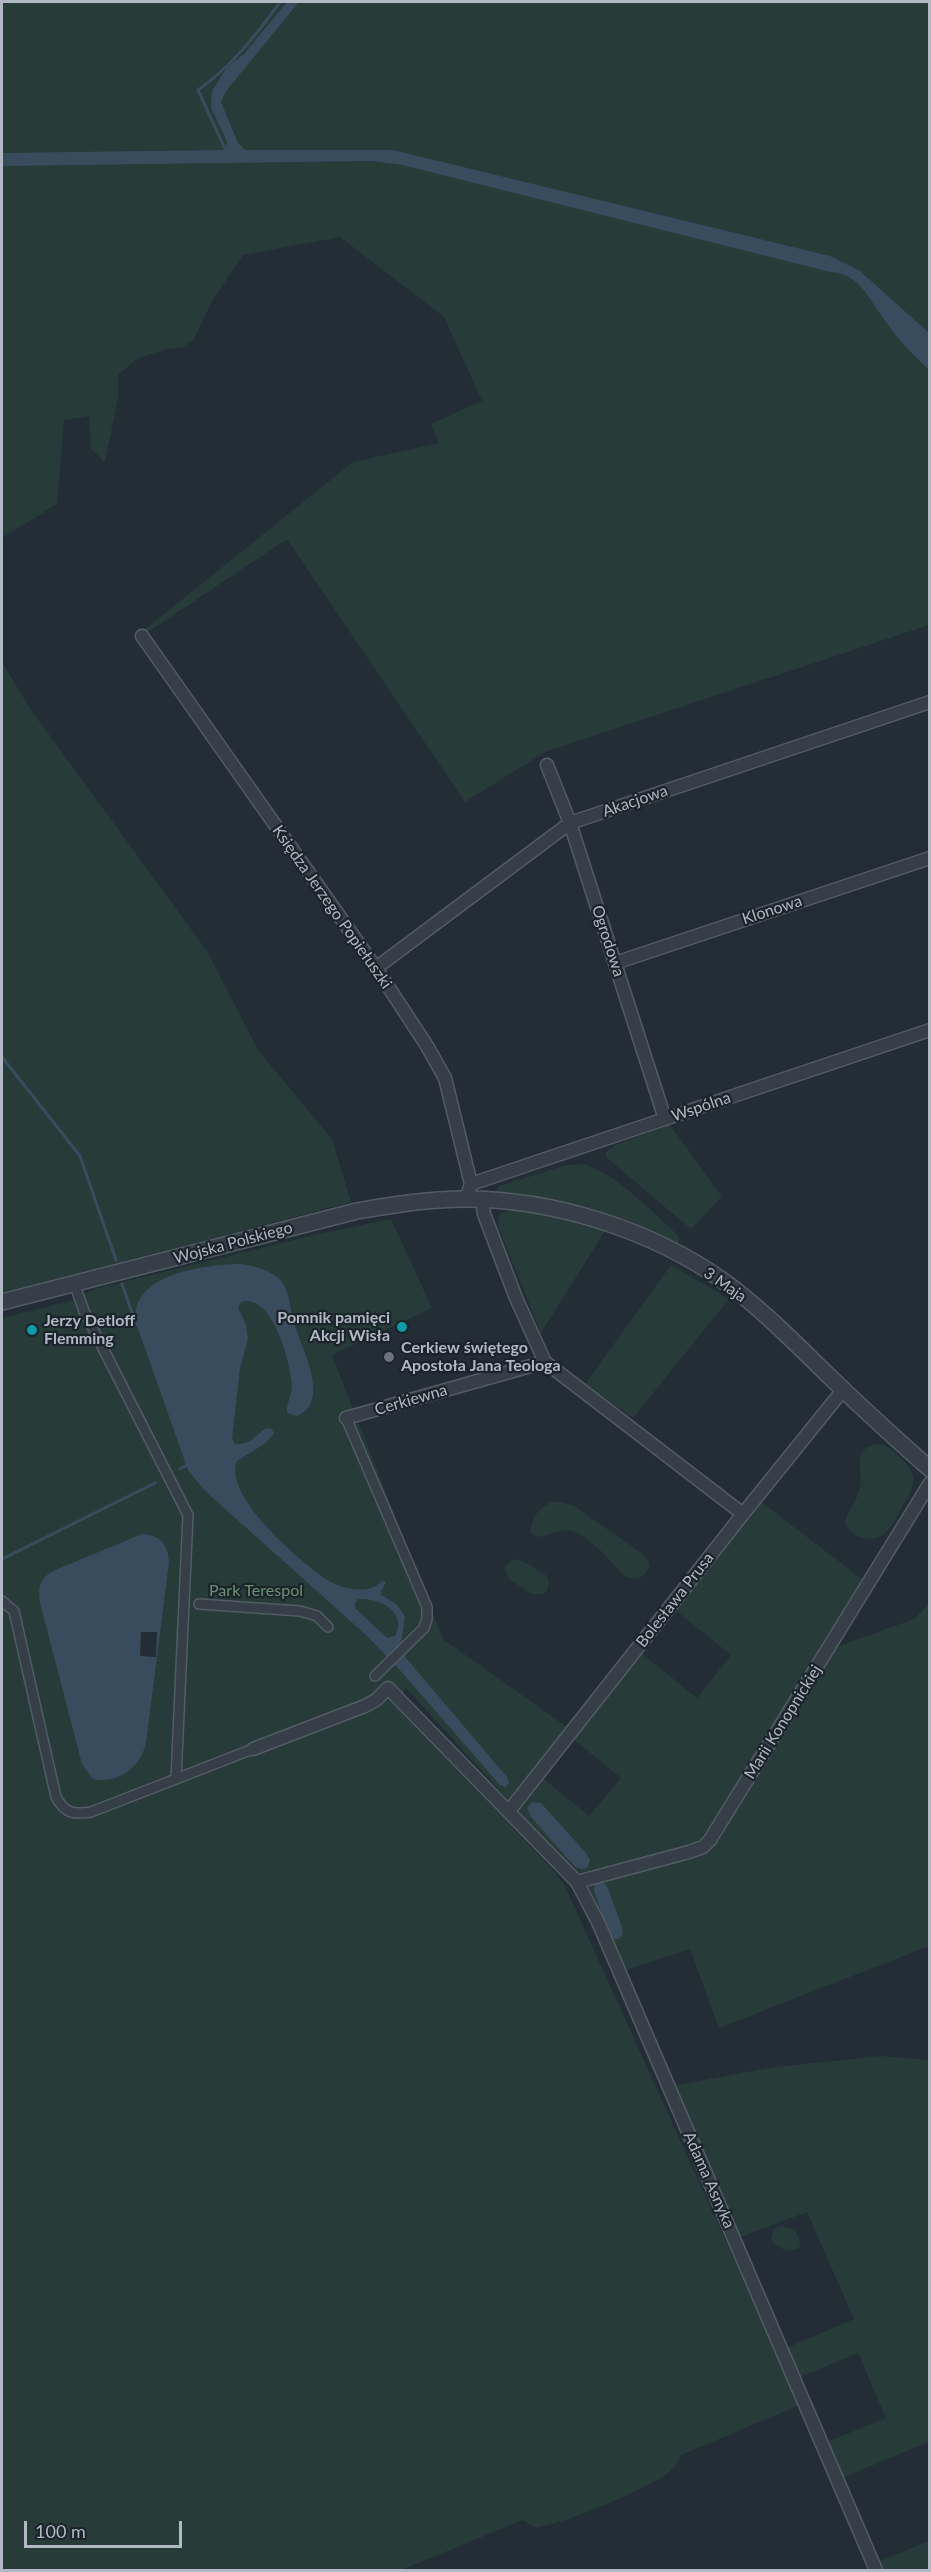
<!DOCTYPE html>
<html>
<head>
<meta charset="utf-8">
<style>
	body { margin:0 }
	#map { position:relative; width:931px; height:2572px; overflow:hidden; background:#232d36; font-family:Lato,sans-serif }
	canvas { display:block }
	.frame { position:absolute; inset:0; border:3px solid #b0b9c3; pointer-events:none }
	.scale { position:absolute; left:24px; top:2521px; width:158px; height:27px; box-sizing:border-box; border:3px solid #b0b9c3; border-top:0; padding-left:8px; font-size:18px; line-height:21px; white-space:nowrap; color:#b0b9c3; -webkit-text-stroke:4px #1b232b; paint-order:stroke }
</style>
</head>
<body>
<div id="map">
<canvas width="931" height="2572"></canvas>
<div class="frame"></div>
<div class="scale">100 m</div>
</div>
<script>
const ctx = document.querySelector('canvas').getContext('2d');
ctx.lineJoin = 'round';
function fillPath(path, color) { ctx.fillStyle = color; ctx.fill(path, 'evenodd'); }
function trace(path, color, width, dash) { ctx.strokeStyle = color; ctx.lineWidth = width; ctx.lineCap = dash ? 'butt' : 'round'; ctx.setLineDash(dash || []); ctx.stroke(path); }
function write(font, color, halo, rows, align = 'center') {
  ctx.font = font + ' Lato,sans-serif'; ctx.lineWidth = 4.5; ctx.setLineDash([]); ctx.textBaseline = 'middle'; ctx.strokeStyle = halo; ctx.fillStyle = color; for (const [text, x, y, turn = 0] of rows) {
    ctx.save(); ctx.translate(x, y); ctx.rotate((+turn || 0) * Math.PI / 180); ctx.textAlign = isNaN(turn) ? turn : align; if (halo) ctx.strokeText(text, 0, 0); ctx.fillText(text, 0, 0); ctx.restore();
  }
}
const green = new Path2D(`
	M2 2H929V625L545 752 465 802 287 539 142 636 144 630 353 462 439 443 431 424 482 401 444 317 340 237 243 255 212 301 194 339 183 347 163 350 137 359 118 375V398L105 462 91 449 89 416 64 420 57 504 2 538Z
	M2 662 31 710 207 951 258 1050 332 1139 351 1202 2 1293Z
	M670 1125 722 1197 691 1229 606 1157V1152L615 1145Z
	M584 1164C617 1174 652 1212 678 1235L679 1243H674L640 1226 591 1210 495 1191 500 1186 566 1165Z
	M513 1210 554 1217 605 1231 541 1333 499 1229 498 1217 502 1213Z
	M391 1219 432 1308 332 1355 443 1639 567 1727 533 1770 589 1816 621 1778 573 1739 641 1653 697 1698 731 1655 675 1610 760 1501 862 1579 754 1756 759 1766 833 1648 914 1619 929 1604V1946L719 2028 690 1949 623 1971 586 1888 588 1883 708 1851 720 1839 730 1820 721 1813 706 1835 684 1850 576 1874 406 1688 393 1704 547 1863 564 1884 800 2405 681 2455C679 2463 671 2471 664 2476 643 2490 559 2527 535 2527L523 2520 401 2570H2V1318L74 1300 95 1289 318 1234Z
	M671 1265 729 1299 633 1418 585 1384Z
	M881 1444C889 1447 893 1451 900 1457 921 1477 914 1487 901 1509 892 1526 883 1545 860 1537 852 1534 848 1530 845 1522 848 1510 858 1500 860 1487 863 1468 850 1446 881 1444Z
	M551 1502H561L574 1506 643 1554 650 1565C635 1598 614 1564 601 1551 595 1546 589 1541 582 1536 560 1520 542 1546 531 1533 531 1517 538 1509 551 1502Z
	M513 1559 525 1562 547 1576 549 1581 547 1591 543 1594H532L509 1579 504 1568Z
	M881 2056 929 2060V2442L842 2478 827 2442 886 2418 858 2353 800 2377 786 2348 854 2319 807 2212 738 2238 671 2086 775 2067Z
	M780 2226C791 2227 801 2233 800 2246L797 2249 786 2251 773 2243 771 2239 773 2230Z
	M929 2541V2570H881L878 2562Z`);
const water = new Path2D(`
	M287 2H299L226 91 221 102 238 143 245 150H393L830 256 860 271 929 333V370C914 355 898 340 886 322 870 301 860 273 830 272L398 164 370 161 2 166V153L224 150 227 142 211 107 212 91 227 67 244 54Z
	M240 1264C255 1266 272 1270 282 1282 290 1293 290 1310 294 1323 301 1347 332 1402 297 1416L287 1413C286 1404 292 1395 292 1386 291 1363 272 1292 241 1302L238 1308 246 1324 248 1339 240 1368 232 1439 235 1444C249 1446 256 1435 266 1428L272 1429 274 1433 266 1443 237 1461C223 1496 298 1559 324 1578 340 1588 367 1597 382 1581L386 1582 380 1594 396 1604 405 1616 401 1644 406 1658 507 1777 509 1783 506 1787 500 1785 398 1668 366 1635 204 1490 188 1470 136 1323C129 1274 203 1265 240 1264ZM358 1599C379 1598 408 1611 395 1636L387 1638 356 1609 354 1605Z
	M142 1534C160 1535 168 1544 169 1562L146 1743C140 1768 118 1784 93 1779L82 1764 40 1603C38 1588 39 1579 53 1571Z
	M532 1802 541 1803 586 1853 590 1860 588 1867 583 1869 575 1867 531 1817 527 1808Z
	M602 1881 607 1886 622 1927 623 1934 619 1939H612L609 1934 594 1891 595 1883Z`);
const pier = new Path2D(`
	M141 1632H157L156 1657 140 1656Z`);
const stream = new Path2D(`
	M226 151 198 90C231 67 257 34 280 2
	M2 1057 80 1156 116 1260
	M122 1284 136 1324
	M180 1469 187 1465 186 1463
	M2 1559 155 1483`);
const pedestrian = new Path2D(`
	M74 1283 84 1311 188 1515 176 1779
	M346 1418 427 1607V1619L424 1628 375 1676
	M2 1601 14 1611 56 1797C65 1813 73 1815 91 1812L253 1749
	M199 1604 300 1611 317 1616 328 1627`);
const minor = new Path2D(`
	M142 636 376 968 427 1046 445 1078 471 1184 466 1199
	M547 765 570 823 665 1119
	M615 963 930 858
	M376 968 570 823 930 702
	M471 1184 930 1030
	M482 1200 484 1214 516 1298 545 1362 743 1514
	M346 1418 545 1362
	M253 1749 365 1706 376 1700 388 1688 577 1882 598 1922 876 2570
	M509 1811 743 1514 843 1390
	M577 1882 689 1852 703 1847 710 1840 930 1483`);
const tertiary = new Path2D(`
	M2 1302 357 1211C392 1205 428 1199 465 1199 554 1199 652 1230 725 1282 763 1310 796 1344 830 1377 862 1408 896 1439 930 1469`);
const markers = [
	[402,1327,6,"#0f9aa8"],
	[32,1330,6,"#0f9aa8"],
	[389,1357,6,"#6b7280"]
];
const streetNames = [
	["Akacjowa",635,801,-19],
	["Księdza Jerzego Popiełuszki",332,907,55],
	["Klonowa",772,910,-18],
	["Ogrodowa",608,941,72],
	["Wspólna",701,1107,-19],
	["Wojska Polskiego",233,1243,-15],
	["3 Maja",725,1285,35],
	["Cerkiewna",411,1400,-16],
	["Bolesława Prusa",675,1600,-52],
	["Marii Konopnickiej",783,1722,-58],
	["Adama Asnyka",709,2180,66]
];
const poiNames = [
	["Pomnik pamięci",390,1318,"right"],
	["Akcji Wisła",390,1336,"right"],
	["Jerzy Detloff",44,1321],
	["Flemming",44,1339],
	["Cerkiew świętego",401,1348],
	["Apostoła Jana Teologa",401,1366]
];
const parkNames = [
	["Park Terespol",256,1591]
];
fillPath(green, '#273b39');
fillPath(water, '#394c5e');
fillPath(pier, '#232d36');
trace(stream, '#394c5e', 3);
trace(pedestrian, '#535c64', 12);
trace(minor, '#535c64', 15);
trace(tertiary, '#535c64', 18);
trace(pedestrian, '#363e47', 9);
trace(minor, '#363e47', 12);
trace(tertiary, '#363e47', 15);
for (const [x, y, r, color] of markers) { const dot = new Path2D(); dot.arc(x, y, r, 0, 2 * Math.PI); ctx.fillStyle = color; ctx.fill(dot); trace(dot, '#1b232b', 2); }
write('16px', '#b0b9c3', '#1b232b', streetNames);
write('bold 16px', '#b0b9c3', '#1b232b', poiNames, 'left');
write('16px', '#6a9270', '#1b232b', parkNames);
</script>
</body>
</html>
